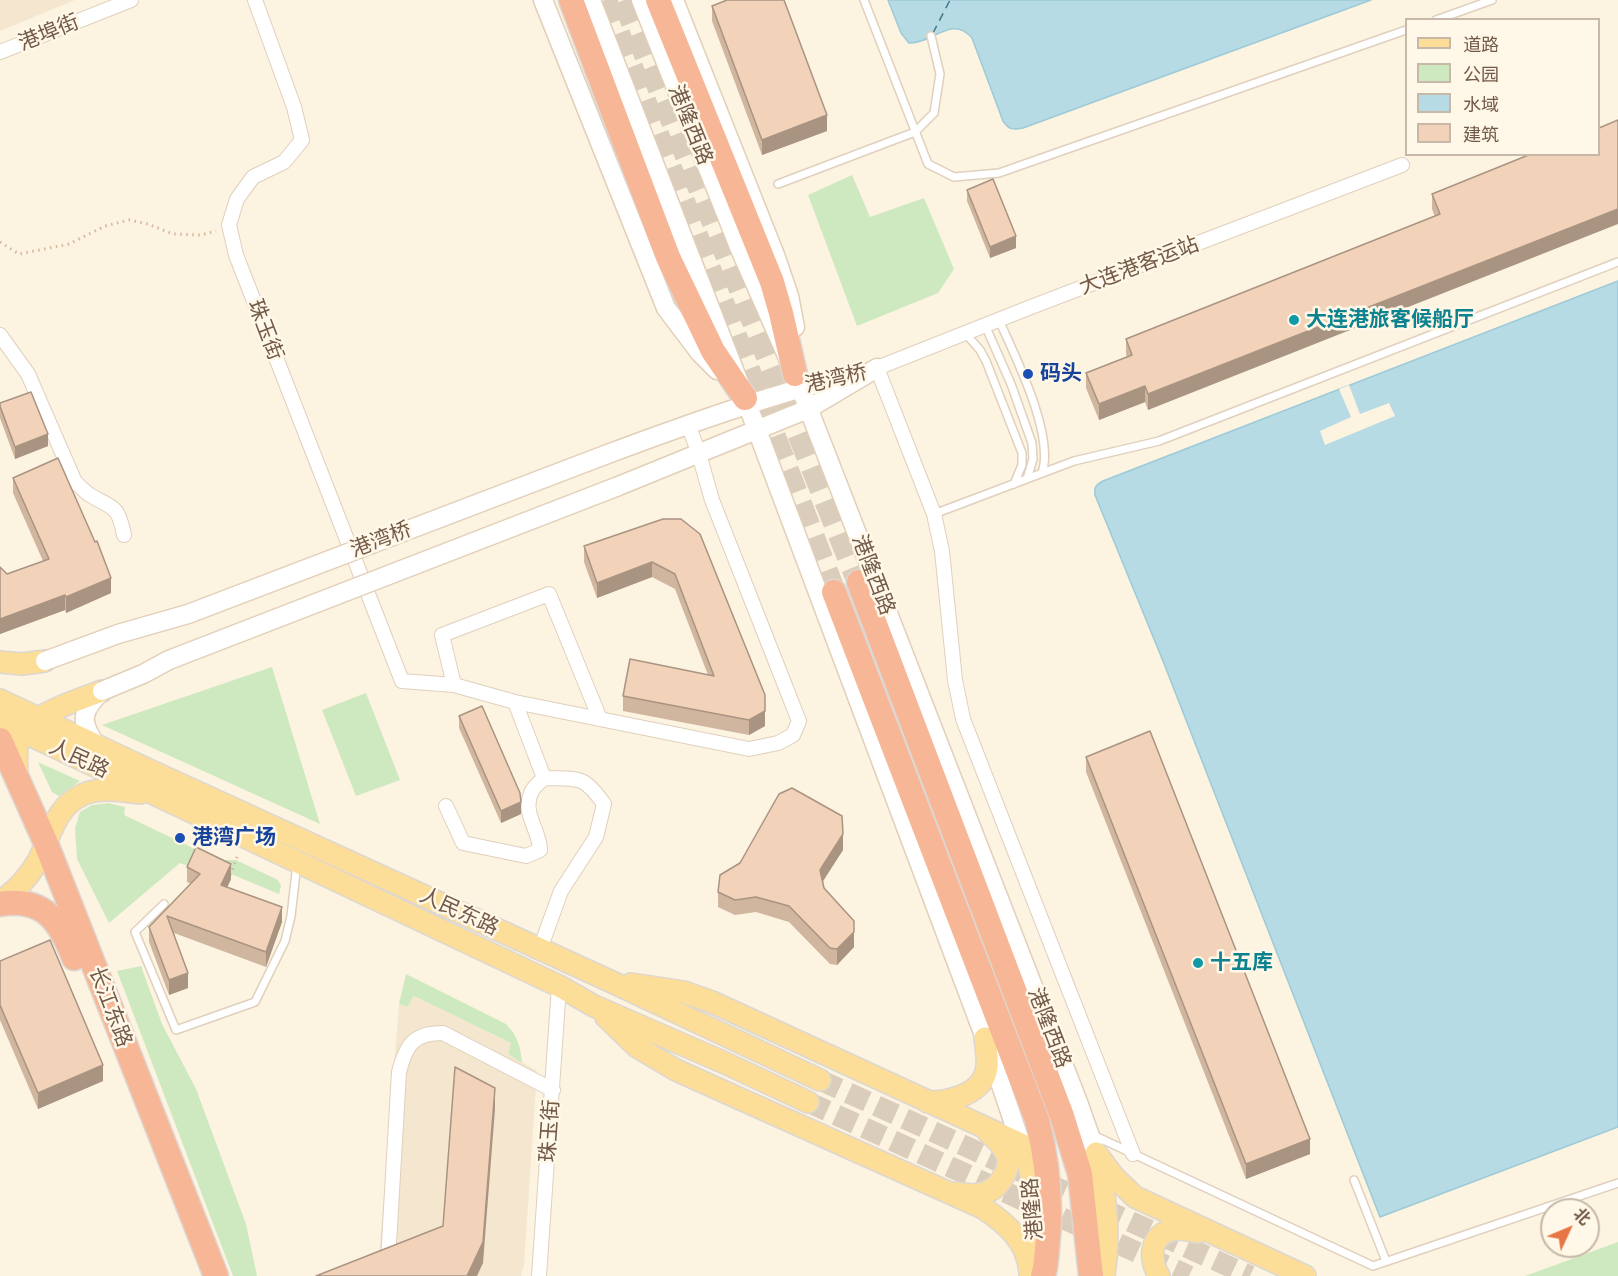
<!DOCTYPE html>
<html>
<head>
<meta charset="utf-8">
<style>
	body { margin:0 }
	#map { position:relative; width:1618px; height:1276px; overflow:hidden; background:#fcf3e1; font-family:"Work Sans","Noto Sans SC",sans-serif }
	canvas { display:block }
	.legend { position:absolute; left:1405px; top:18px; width:195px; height:138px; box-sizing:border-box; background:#fff7e7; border:2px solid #c7b8a7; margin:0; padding:8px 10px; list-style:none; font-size:18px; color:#735a48 }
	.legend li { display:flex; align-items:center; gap:12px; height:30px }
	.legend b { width:30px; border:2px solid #c7b8a7 }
	.north { position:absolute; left:1540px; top:1198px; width:60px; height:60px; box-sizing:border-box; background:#fff7e7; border:2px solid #c7b8a7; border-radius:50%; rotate:46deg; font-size:16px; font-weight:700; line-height:24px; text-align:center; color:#735a48 }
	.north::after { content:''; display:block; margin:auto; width:21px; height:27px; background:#e77545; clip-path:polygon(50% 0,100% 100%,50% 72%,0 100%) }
</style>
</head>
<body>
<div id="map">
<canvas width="1618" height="1276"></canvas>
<ul class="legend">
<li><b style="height:8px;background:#fcde99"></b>道路</li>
<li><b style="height:16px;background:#cee9c0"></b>公园</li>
<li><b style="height:16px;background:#b6dbe5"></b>水域</li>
<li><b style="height:16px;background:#f2d3b9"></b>建筑</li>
</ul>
<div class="north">北</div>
</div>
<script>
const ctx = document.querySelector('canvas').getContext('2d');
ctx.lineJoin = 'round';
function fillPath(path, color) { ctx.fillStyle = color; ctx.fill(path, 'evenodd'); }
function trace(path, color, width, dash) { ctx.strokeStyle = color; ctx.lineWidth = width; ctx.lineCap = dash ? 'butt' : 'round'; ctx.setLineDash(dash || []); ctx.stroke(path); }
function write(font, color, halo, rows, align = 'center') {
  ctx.font = font + ' "Work Sans","Noto Sans SC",sans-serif'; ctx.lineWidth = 5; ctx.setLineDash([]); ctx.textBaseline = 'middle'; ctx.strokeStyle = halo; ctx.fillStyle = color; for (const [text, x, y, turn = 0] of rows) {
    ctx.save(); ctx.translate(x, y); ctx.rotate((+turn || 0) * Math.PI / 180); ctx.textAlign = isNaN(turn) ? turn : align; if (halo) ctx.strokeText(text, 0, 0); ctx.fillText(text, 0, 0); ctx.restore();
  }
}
const residential = new Path2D(`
	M0 0H75L0 31Z
	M414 996 511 1043 508 1054 537 1071 524 1264 521 1276H327L379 1256 399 1004 407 1007Z`);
const green = new Path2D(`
	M852 175 870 217 924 198 954 269 938 293 857 326 808 195Z
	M272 667 320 824 102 725Z
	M366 693 400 780 356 796 322 710Z
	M38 762 80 781 59 796 52 792Z
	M108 803 125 807 124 815 218 860H236L278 880 281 886 279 894 195 859 191 867 180 863 109 923 77 859 75 828 80 812 92 805Z
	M141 966 162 1024 196 1089 246 1224 257 1276H233L117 971Z
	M406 974 506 1024C517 1035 521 1047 522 1063L508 1054 511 1043 414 996 407 1007 399 1004Z
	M1618 1242V1276H1525Z`);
const water = new Path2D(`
	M888 0H1371L1023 128C1013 130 1009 130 1003 121L972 38C952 14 932 44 909 43L901 33Z
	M1618 281V1127L1380 1217 1163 661 1095 495C1094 487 1096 485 1103 481Z`);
const pier = new Path2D(`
	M1349 385 1360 414 1389 403 1395 416 1325 445 1320 431 1351 417 1339 389Z`);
const ferry = new Path2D(`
	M933 33 950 0`);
const primaryTunnel = new Path2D(`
	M820 1080 1250 1276
	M808 1102 1189 1276`);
const highwayTunnel = new Path2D(`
	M605 0 834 592
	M624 0 859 582`);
const path = new Path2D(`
	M0 242 19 254 69 244 105 226 129 220 148 224 173 234 201 235 216 231
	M230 875 238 855`);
const lane = new Path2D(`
	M864 0 928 164 954 177 999 173 1406 30
	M1436 20 1492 0
	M778 184 915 132 934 113 940 74 931 36
	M999 320C1015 356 1055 435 1042 473
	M985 325 1011 384 1032 443 1033 459 1027 479
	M966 334 980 350 986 361 1022 453V465L1014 484
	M934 514 1074 461 1159 441 1618 262
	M164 904 135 932 176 1030 255 1002 285 941 291 916 297 864
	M1093 1135 1373 1266 1618 1183
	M1354 1180 1386 1261`);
const street = new Path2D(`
	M255 0 294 107 302 140 284 162 253 177 237 199 229 225 236 255 402 681 454 685 515 702 749 749 778 743 793 735 799 721 712 500 699 454 688 424
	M0 52 131 0
	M0 335 28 374 75 482C80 486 85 492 90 495 113 509 118 504 124 535
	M454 685 442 635 549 594 600 719
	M515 702 544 778C578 779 583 774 604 804L596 837 561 891 544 938
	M446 806 463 843 526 856 540 850C540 831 522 813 531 793 533 787 540 782 544 778
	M1133 1154 963 719 955 680 942 551 934 514 877 368 1031 307 1402 165
	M384 1261 388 1260 399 1072C406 1045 413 1033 443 1033L553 1090
	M539 1276 559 986`);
const secondary = new Path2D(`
	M543 0 666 308 700 353 717 370
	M591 0 745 398 985 1038 1021 1144
	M641 0 739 247 795 374 1078 1102 1096 1153
	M674 0 775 255 789 296 795 327
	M605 455C688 424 772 394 858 373
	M616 487 808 409 877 368
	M97 746C79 722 81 711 102 691`);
const primary = new Path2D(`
	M0 662 22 664 45 661
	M0 700 147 769 612 982 820 1080
	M0 721 559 986 594 1006 725 1063 808 1102
	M17 776C17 766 15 754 18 743 24 716 78 700 102 691
	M0 902C16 891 28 878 38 861 51 836 55 806 84 794 100 787 123 791 140 793
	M631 984 684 992 712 1002 1021 1144C1035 1168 1039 1235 1036 1263
	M606 1017 637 1047 676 1070 983 1208C1007 1224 1028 1242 1030 1273
	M928 1102C950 1102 984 1094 987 1067 988 1058 986 1047 985 1038
	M1096 1153 1115 1178 1135 1197 1305 1276
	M1098 1160C1106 1199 1110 1236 1104 1276
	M957 1193C976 1197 994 1195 1003 1177 1006 1173 1009 1164 1008 1159 1005 1147 996 1139 988 1132
	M1159 1276C1147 1256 1151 1230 1179 1229 1185 1229 1192 1231 1198 1232`);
const highway = new Path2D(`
	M571 0 668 257 713 351 745 398
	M658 0 772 282 781 313 795 374
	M859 582 1062 1116 1080 1174 1091 1276
	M834 592 1037 1120C1048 1163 1052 1205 1047 1249 1046 1258 1046 1267 1043 1276
	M0 740 45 841 216 1276
	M0 904C44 897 60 921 74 958`);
const secondaryBridge = new Path2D(`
	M45 661 118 634 188 614 605 455
	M102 691 143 674 169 660 616 487`);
const wall = new Path2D(`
	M712 6 827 131 762 155 712 21Z
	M1531 154 1148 410 1145 402 1099 420 1086 388V373L1127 357 1126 354V339L1435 217 1432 209V194Z
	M967 190 1016 248 990 258 967 201Z
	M0 403 48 446 15 459 0 418Z
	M13 478 111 593 66 613 65 610 0 634V567L7 574 43 561 13 493Z
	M663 519 765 726 749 735 623 711V696L708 675 675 589 652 577 597 598 584 562V546Z
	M459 716 521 814 501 823 459 728Z
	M1086 757 1310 1154 1246 1179 1086 772Z
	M843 850 822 881 824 888 854 937V947L837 965 830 964 789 922 756 912 735 915 718 907V892Z
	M187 867 231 879 227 888 282 922 266 967 174 933 188 988 169 995 149 942V927L191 884 187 882Z
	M0 961 103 1081 38 1109 0 1020Z`);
const shadedWall = new Path2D(`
	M827 115V131L762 155V140Z
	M1618 209V224L1148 410V394Z
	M1016 236V248L990 258V247Z
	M1145 386V402L1099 420V404Z
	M48 434V446L15 459V447Z
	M652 562V577L597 598V583Z
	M111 578V593L66 613V597Z
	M65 595V610L0 634V619Z
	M765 695V726L749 735V720Z
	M521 802V814L501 823V811Z
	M843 834V850L820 886V870Z
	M231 864V879L221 900V885Z
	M282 907V922L266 967V952Z
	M854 921V947L837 965V949Z
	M188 973V988L169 995V980Z
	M103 1065V1081L38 1109V1093Z
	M495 1088V1109L483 1263 477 1276H467Z
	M1310 1139V1154L1246 1179V1164Z`);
const building = new Path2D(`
	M727 0H784L827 115 762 140 712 6Z
	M1618 120V209L1148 394 1145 386 1099 404 1086 373 1132 355 1126 339 1440 214 1432 194 1531 154H1599V128Z
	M993 179 1016 236 990 247 967 190Z
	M31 392 48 434 15 447 0 406V403Z
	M58 458 95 542 97 541 111 578 66 597 65 595 0 619V567L7 574 49 559 13 478Z
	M663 519H681L700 534 765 695V711L749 720 623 696 630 659 714 676 675 574 652 562 597 583 584 546Z
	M482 706 520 793 521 802 501 811 459 716Z
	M1150 731 1310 1139 1246 1164 1086 757Z
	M792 788 842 816 843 834 820 870 824 888 854 921V932L837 949 830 948 789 906 756 897 735 900 718 892 720 875 740 863 779 794Z
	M196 847 231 864 221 885 282 907 266 952 167 916 188 973 169 980 149 927 200 874 187 867Z
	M50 940 103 1065 38 1093 0 1005V961Z
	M455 1067 495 1088 483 1242 467 1276H316L443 1226Z`);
const markers = [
	[1294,320,6,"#0f9aa8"],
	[1028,374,6,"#1a4fb4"],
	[180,838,6,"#1a4fb4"],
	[1198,963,6,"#0f9aa8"]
];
const streetNames = [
	["港埠街",49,33,-22],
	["港隆西路",690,125,68],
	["大连港客运站",1139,266,-21],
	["珠玉街",265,330,69],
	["港湾桥",836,379,-13],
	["港湾桥",381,540,-21],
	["港隆西路",873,575,69],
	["人民路",79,759,25],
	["人民东路",459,912,25],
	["长江东路",110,1007,69],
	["港隆西路",1049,1028,69],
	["珠玉街",550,1131,-86],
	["港隆路",1033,1209,-95]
];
const cultureNames = [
	["大连港旅客候船厅",1306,320],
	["十五库",1210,963]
];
const transitNames = [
	["码头",1040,374],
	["港湾广场",192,838]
];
fillPath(residential, '#f4e6cf');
fillPath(green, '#cee9c0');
fillPath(water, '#b6dbe5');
trace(water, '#9ccad7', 1.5);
fillPath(pier, '#fcf3e1');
trace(ferry, '#417787', 1.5, [8, 6]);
trace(primaryTunnel, '#dacdbb', 21, [21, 10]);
trace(highwayTunnel, '#dacdbb', 24, [24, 12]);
trace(lane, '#e0d0bd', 10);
trace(street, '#e0d0bd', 16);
trace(secondary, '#e2cfb8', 21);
trace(primary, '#ddd7d3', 24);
trace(highway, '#ddd7d3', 27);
trace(path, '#d6b79c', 3, [1.5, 4.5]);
trace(lane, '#fff', 7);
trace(street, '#fff', 14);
trace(secondary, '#fff', 18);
trace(primary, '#fcde99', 21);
trace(highway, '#f7b797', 24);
trace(secondaryBridge, '#e2cfb8', 21, []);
trace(secondaryBridge, '#fff', 18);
fillPath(wall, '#d0b59f');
fillPath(shadedWall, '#a99482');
fillPath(building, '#f2d3b9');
trace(building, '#a99482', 1.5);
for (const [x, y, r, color] of markers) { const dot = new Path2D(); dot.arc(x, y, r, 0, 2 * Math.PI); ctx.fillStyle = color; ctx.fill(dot); trace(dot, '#fff7e7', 2); }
write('21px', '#735a48', '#fff7e7', streetNames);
write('bold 21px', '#0d838f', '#fff7e7', cultureNames, 'left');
write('bold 21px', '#164399', '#fff7e7', transitNames, 'left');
</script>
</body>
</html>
